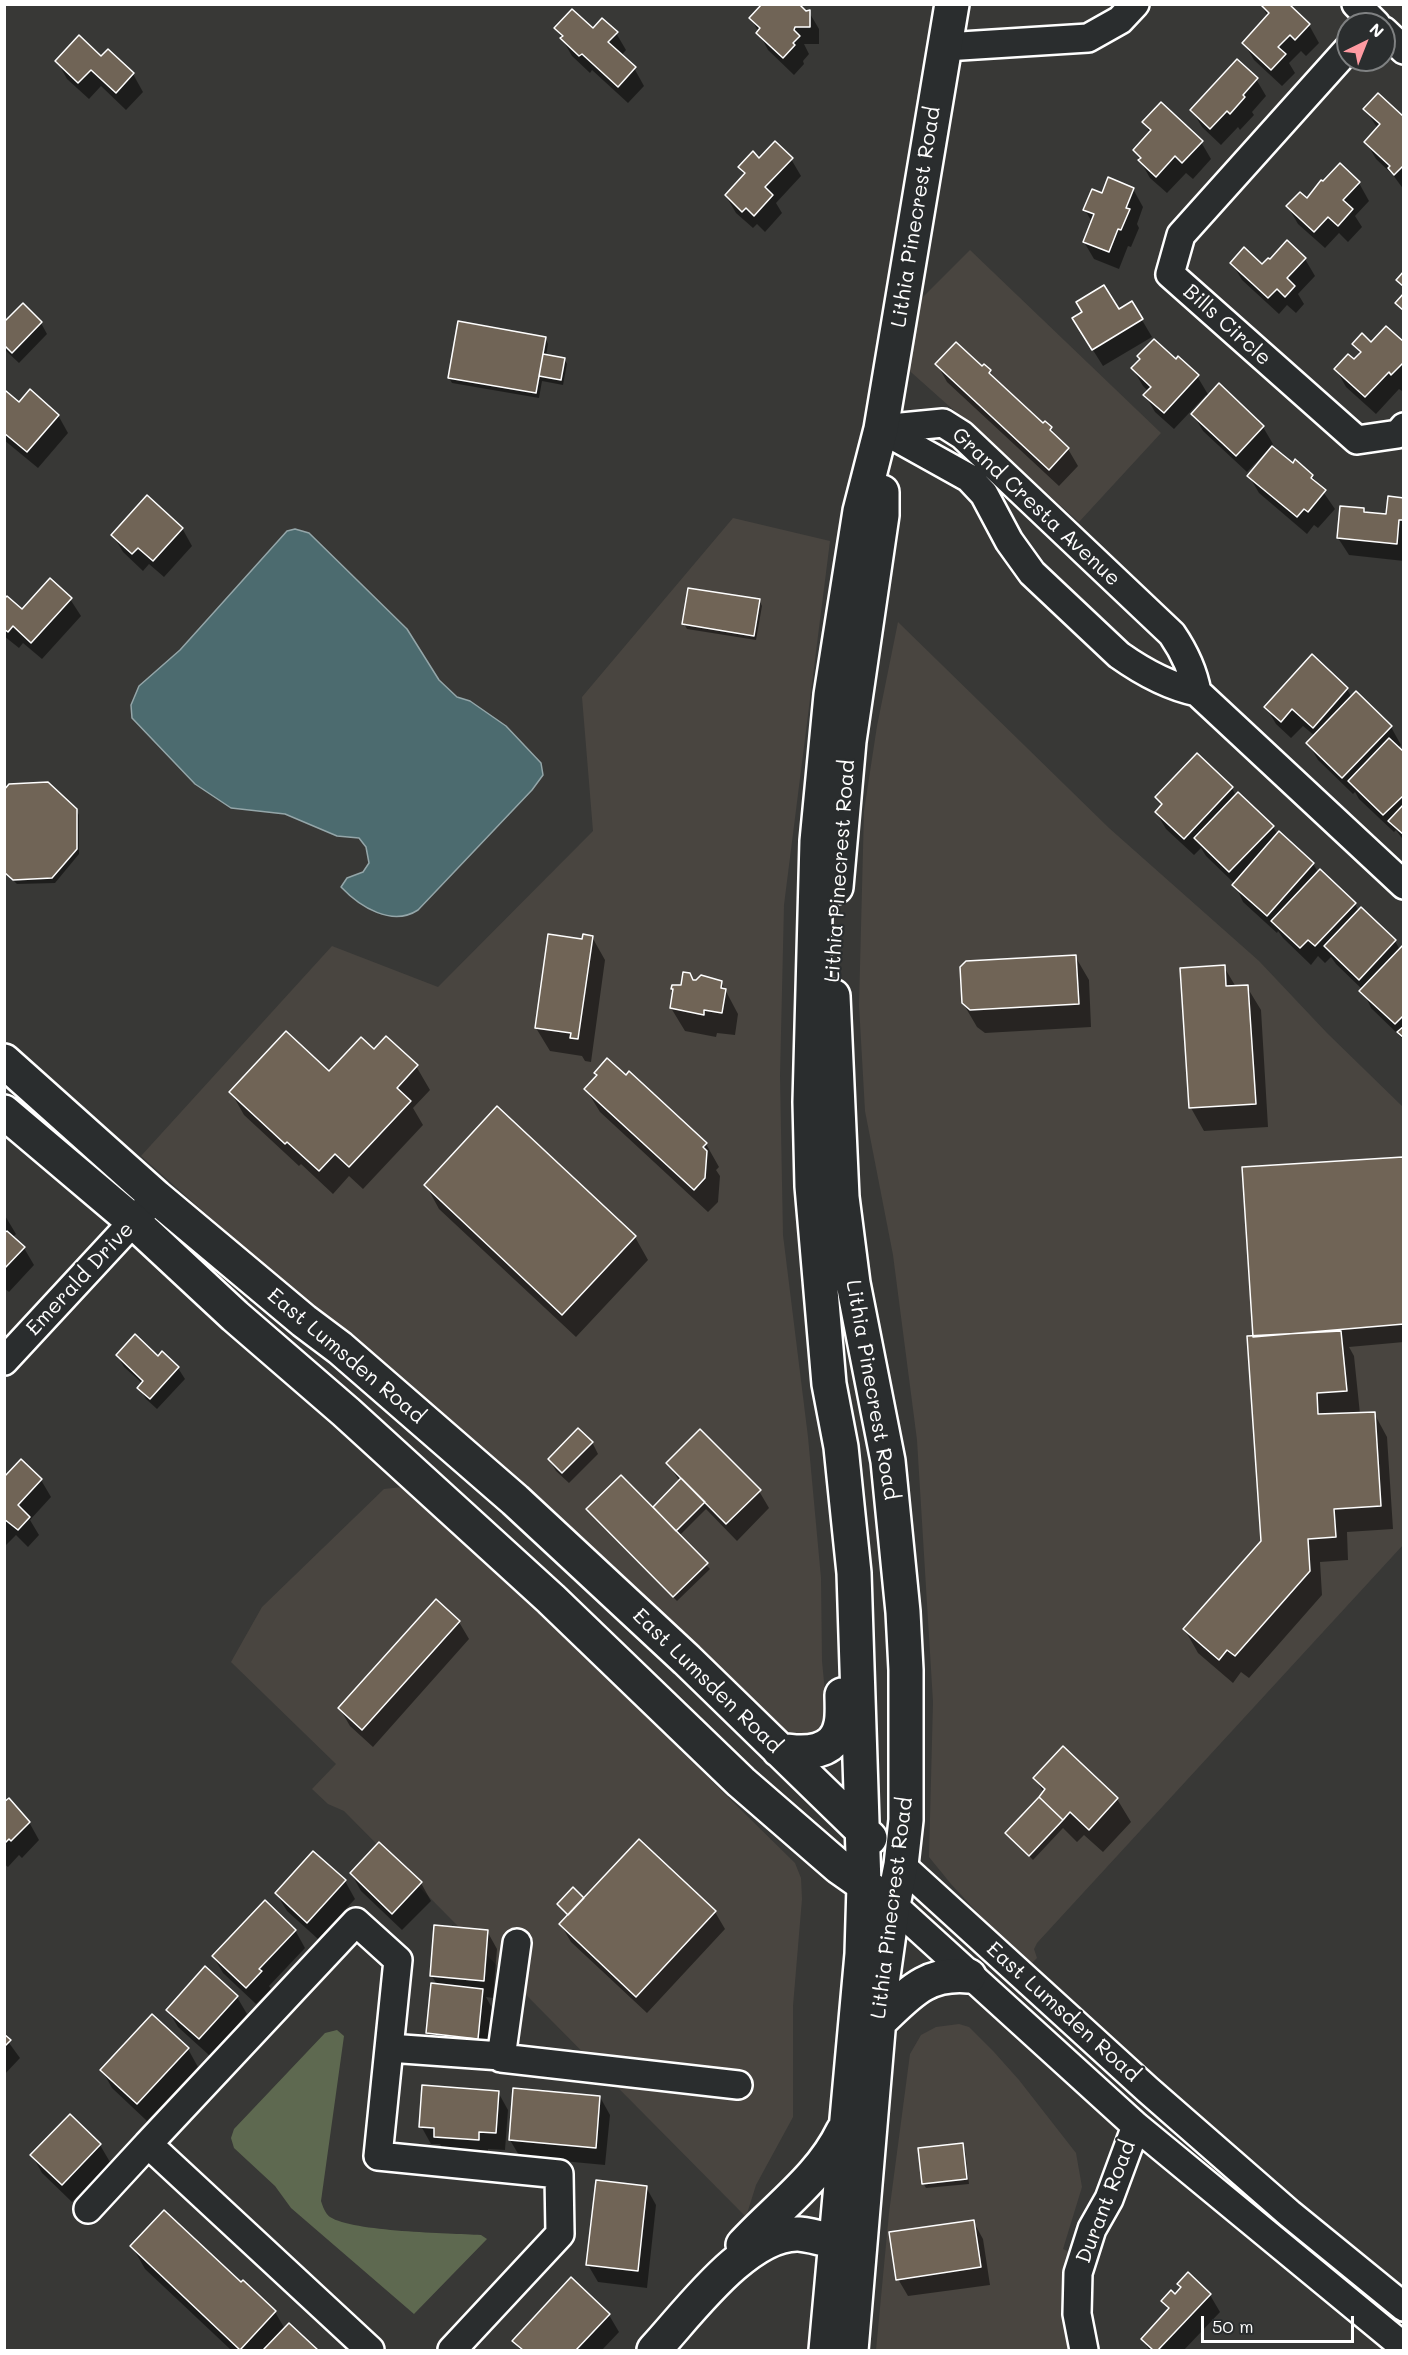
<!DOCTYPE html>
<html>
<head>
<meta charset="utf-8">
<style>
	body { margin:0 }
	#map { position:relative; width:1408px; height:2355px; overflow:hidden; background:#383836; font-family:Mali,sans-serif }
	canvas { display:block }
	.frame { position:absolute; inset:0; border:6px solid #fff; pointer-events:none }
	.north { position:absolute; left:1336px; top:12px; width:60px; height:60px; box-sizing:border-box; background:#2a2d2e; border:2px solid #7f8182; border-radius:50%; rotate:43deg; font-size:16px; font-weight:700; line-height:24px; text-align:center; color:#fff }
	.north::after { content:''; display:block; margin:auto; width:21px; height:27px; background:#ff9aa2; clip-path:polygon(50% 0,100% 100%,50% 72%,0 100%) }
	.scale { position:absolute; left:1201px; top:2316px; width:153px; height:27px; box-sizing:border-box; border:3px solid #fff; border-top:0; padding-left:8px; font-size:18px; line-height:21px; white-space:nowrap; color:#fff; -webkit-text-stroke:4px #2a2d2e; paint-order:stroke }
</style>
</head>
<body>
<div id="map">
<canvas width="1408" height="2355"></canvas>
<div class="frame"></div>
<div class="north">N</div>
<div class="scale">50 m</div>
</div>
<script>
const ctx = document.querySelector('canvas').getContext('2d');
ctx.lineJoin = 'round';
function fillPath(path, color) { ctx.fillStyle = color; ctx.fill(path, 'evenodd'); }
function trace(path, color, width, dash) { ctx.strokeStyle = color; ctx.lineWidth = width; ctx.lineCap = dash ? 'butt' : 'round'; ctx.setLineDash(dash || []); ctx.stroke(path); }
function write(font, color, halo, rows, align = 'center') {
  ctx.font = font + ' Mali,sans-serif'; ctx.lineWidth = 4.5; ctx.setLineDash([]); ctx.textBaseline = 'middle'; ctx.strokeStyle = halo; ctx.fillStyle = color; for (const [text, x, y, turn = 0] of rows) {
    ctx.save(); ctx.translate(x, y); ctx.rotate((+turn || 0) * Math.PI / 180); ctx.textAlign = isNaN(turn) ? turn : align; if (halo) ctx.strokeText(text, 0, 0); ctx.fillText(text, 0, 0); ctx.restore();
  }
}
const built = new Path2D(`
	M970 250 1161 433 1079 522 903 365 913 307Z
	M733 518 830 541 784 905 780 1076 783 1235 808 1437 821 1578 822 1661 827 1713 816 1734 785 1739 339 1332 141 1156 332 946 438 987 593 831 582 697Z
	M898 622 1109 828 1259 961 1327 1033 1403 1107V1545L1037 1943 1034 1949 1037 1958 1032 1963 988 1924 951 1884 929 1857 933 1702 917 1440 893 1255 865 1111 859 1005 864 811 877 726Z
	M402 1487 493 1566 795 1863 801 1878 802 1899 793 2006V2117L756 2185 746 2217 344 1811 328 1804 312 1789 336 1764 231 1662 262 1607 384 1489Z
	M959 2024 969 2027 994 2052 1019 2080 1076 2153 1082 2187 1063 2249 1072 2253V2350H876L889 2213 910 2054 921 2035 936 2027Z`);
const green = new Path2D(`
	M337 2030 344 2036 321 2201C323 2207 325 2213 330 2217 353 2232 449 2233 481 2235L487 2239 414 2314 291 2208 275 2186 234 2148 231 2138 234 2129 325 2033Z`);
const water = new Path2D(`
	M295 529 309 533 407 629 439 680 457 697 470 701 506 726 541 763 543 775 532 790 418 910C392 927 360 907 341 887L347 878 363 872 369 863 366 847 359 838 337 836 285 814 231 808 195 784 132 718 131 705 139 686 180 650 287 531Z`);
const shadow = new Path2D(`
	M1261 4H1287L1309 25 1319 43 1306 56 1301 51 1289 63 1295 73 1282 86 1254 60 1244 43 1268 17Z
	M809 12 819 29V44H804L809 54 803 61 804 64 794 75 768 50 751 18Z
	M556 28 616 33 626 50 621 56 634 68 644 86 628 103 592 70 590 73 572 56Z
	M108 51 133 74 143 92 126 110 101 86 89 99 67 79 57 61 101 58Z
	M1256 79 1266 96 1252 112 1254 115 1240 130 1238 127 1221 145 1202 127 1192 110Z
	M1365 109 1404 119V190L1393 175 1376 159 1366 142 1378 129Z
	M1144 122 1201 142 1211 159 1193 179 1186 173 1167 193 1150 178 1134 150 1150 133Z
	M791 159 801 176 776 203 782 213 765 232 757 224 753 228 736 213 726 196 744 175 740 167 759 160Z
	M1340 165 1359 183 1369 201 1355 216 1362 227 1348 242 1339 233 1325 248 1298 224 1288 207 1307 200 1321 183Z
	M1133 189 1143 207 1137 224 1139 228 1131 247 1128 246 1119 269 1094 259 1084 242 1092 222 1085 210 1103 195Z
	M1305 259 1315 276 1298 294 1304 304 1296 313 1287 305 1279 314 1242 280 1232 263 1262 266Z
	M1132 303 1152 337 1103 366 1084 336Z
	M41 323 47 334 19 363 4 349V324Z
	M545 338 548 344 546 356 564 359 567 364 563 385 542 381 539 398 452 383 449 378Z
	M1354 344 1404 345V389L1402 391 1399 389 1376 414 1346 387 1336 369 1354 361 1361 355Z
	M1176 361 1197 376 1209 396 1263 427 1273 444 1271 446 1293 465 1312 476 1335 509 1318 528 1314 525 1307 534 1259 493 1249 476 1269 452 1267 451 1247 472 1203 431 1193 414 1208 397 1206 395 1174 429 1155 412 1145 395 1148 391 1143 386 1133 369Z
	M937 364 982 368 990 371 996 381 1043 425 1051 428 1057 439 1068 449 1078 466 1059 486 947 382Z
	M4 395 19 404 58 415 68 433 38 468 4 440Z
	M1404 499V561L1349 555 1338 538 1363 510 1365 514 1388 516Z
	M182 528 192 546 164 577 149 564 143 571 123 552 113 535Z
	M70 599 81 616 42 659 23 643 19 648 4 636V601L22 611Z
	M759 600 762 606 756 640 687 629 684 624Z
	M1312 657 1347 689 1352 698 1356 693 1391 727 1401 745 1398 748 1404 754V841L1396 830 1394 832 1359 799 1355 792 1353 794 1318 760 1308 743 1315 736 1303 726 1291 738 1276 724 1266 707Z
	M1232 788 1236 796 1238 794 1273 827 1278 835 1313 864 1318 872 1355 904 1359 912 1395 941 1400 950 1404 946V1040L1371 1008 1363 990 1336 964 1331 957 1325 963 1318 956 1311 965 1283 938 1278 931 1277 933 1243 902 1235 884 1206 856 1201 848 1194 855 1166 829 1156 812 1162 806 1157 797Z
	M4 792 76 809 79 815V854L55 883 17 884 7 874 4 877Z
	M592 937 605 960 591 1062 585 1061 582 1056 550 1051 536 1028 583 941Z
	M1075 956 1089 980 1091 1027 985 1033 977 1027 963 1003Z
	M1224 967 1236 987H1247L1261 1010 1268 1127 1204 1131 1191 1108Z
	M693 981 721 982 738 1014 735 1035 717 1033 716 1037 685 1031 671 1008 674 991 673 989Z
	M374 1051 416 1066 430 1090 413 1108 423 1125 363 1189 349 1176 333 1194 301 1164 299 1166 244 1115 231 1092 329 1073Z
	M586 1089 706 1144 719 1167 716 1170 720 1176 718 1202 708 1212 600 1112Z
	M1402 1159 1404 1162V1342L1349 1347 1354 1356 1360 1414 1374 1413 1387 1437 1393 1529 1347 1532 1348 1560 1320 1562 1322 1595 1249 1678 1241 1672 1233 1683 1198 1653 1185 1630 1262 1542 1254 1337Z
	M426 1185 635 1237 648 1260 576 1337 439 1209Z
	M4 1214 16 1234 13 1237 24 1248 34 1265 9 1292 4 1288Z
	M162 1353 178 1368 185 1379 157 1409 146 1399 139 1388 143 1384 124 1367 117 1355 158 1358Z
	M592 1442 598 1454 569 1483 556 1471 549 1459Z
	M668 1463 759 1491 769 1508 737 1541 706 1509 679 1536 710 1569 677 1601 588 1509H653L680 1482Z
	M4 1479 41 1480 51 1497 30 1520 39 1535 28 1547 16 1535 4 1547Z
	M459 1622 469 1639 373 1747 350 1726 340 1709Z
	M1035 1778 1117 1799 1131 1822 1103 1852 1084 1835 1077 1842 1063 1828 1033 1860 1007 1833 1044 1793Z
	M4 1805 29 1822 39 1840 22 1858 19 1855 8 1867 4 1864Z
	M351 1873 421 1883 431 1901 402 1930 361 1891Z
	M345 1881 355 1899 318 1939 287 1911 276 1893Z
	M584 1900 715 1912 725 1929 647 2013 571 1942 561 1925 569 1916 559 1905Z
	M295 1930 305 1948 269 1986 271 1989 256 2004 223 1973 213 1956Z
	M487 1931 497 1949 493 1998 486 1997 492 2008 487 2056 437 2050 427 2033 437 1985 432 1976Z
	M237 1997 247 2014 210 2056 178 2027 168 2010Z
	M152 2016 188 2049 198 2067 147 2121 112 2088 102 2070Z
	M4 2036 20 2058 4 2075Z
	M498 2092 508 2110 505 2150 488 2149V2157L445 2154 440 2144H431L421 2126Z
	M600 2097 610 2115 605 2165 520 2157 510 2140Z
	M70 2116 100 2145 110 2162 72 2202 42 2173 32 2155Z
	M962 2145 965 2150 969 2184 926 2188 923 2183Z
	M646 2187 656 2205 647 2288 598 2282 588 2265Z
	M973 2221 983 2239 990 2285 908 2296 898 2279Z
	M132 2246 241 2284 243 2282 275 2312 285 2329 289 2325 316 2350H231L145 2269Z
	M1179 2284 1210 2295 1220 2312 1184 2350H1149L1143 2339 1169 2311 1163 2301 1176 2296 1182 2289Z
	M609 2315 619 2332 602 2350H520L514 2341Z`);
const building = new Path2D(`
	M762 4H799L806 11 810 10V27H795L794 30 800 36 793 43 795 45 783 58 756 33 760 28 749 18Z
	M1260 4H1289L1310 24 1295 40 1290 35 1278 47 1286 54 1271 70 1242 43 1269 13Z
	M572 9 593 28 602 18 618 32 608 42 636 67 618 87 582 54 579 56 560 38 563 36 554 28Z
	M79 35 101 56 108 49 134 73 116 93 91 70 78 83 55 61Z
	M1237 59 1258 78 1243 95 1245 97 1230 114 1227 111 1210 129 1190 110Z
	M1378 93 1404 117V165L1394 175 1388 168 1390 166 1364 142 1380 124 1363 109Z
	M1161 102 1203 141 1182 163 1175 156 1156 177 1138 160 1141 158 1133 150 1151 130 1142 122Z
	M775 141 793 158 765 187 773 195 754 216 746 208 742 212 725 195 745 173 738 167 753 151 759 158Z
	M1340 163 1360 182 1343 200 1353 209 1338 226 1328 217 1314 232 1286 206 1300 192 1307 198 1321 180 1323 181Z
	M1108 177 1134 188 1126 208 1130 209 1121 230 1118 229 1109 252 1083 242 1094 214 1083 210 1092 189 1102 193Z
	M1287 240 1306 258 1287 278 1295 286 1285 297 1277 289 1268 298 1230 263 1244 247 1262 264 1268 258 1270 259Z
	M1404 271V287L1396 280Z
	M1104 285 1119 309 1132 301 1143 319 1092 350 1072 318 1082 312 1076 302Z
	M1404 293V311L1395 303Z
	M23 303 42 322 12 353 4 345V322Z
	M458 321 546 337 536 393 448 378Z
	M1386 326 1404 342V362L1391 375 1389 372 1365 397 1334 369 1348 354 1354 359 1361 352 1352 344 1362 333 1371 342Z
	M1154 339 1176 359 1178 356 1199 375 1164 413 1143 395 1151 387 1131 368 1140 359 1137 356Z
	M956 342 982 366 984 364 991 370 989 373 1043 423 1045 421 1052 427 1050 430 1069 448 1049 470 935 364Z
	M543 354 565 358 561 380 539 376Z
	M1219 383 1264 426 1236 456 1191 414Z
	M30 389 59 415 27 452 4 433V393L6 391 19 402Z
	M1272 446 1293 463 1295 459 1313 475 1311 478 1326 490 1308 512 1304 509 1297 517 1247 476Z
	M147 495 183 528 153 561 138 548 132 554 111 535Z
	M1388 496 1404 498V520H1399L1397 544 1337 538 1340 506 1364 508V512L1386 514Z
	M50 578 72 598 31 643 13 626 8 632 4 629V599L7 596 22 609Z
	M688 588 760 599 754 636 682 624Z
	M1312 654 1348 688 1313 728 1292 709 1281 722 1264 707Z
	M1356 691 1392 726 1342 778 1306 743Z
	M1389 738 1404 752V795L1383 815 1348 781Z
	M1197 753 1233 787 1184 839 1155 812 1162 804 1155 797Z
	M48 782 77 809V849L52 878 13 880 4 872V790L9 784Z
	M1238 792 1274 826 1229 872 1194 838Z
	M1404 804V835L1388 821Z
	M1279 831 1314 863 1267 916 1232 885Z
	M1320 869 1356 903 1315 946 1308 940 1300 948 1271 921Z
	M1361 907 1396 940 1359 980 1324 946Z
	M548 934 582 939 583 934 593 936 578 1039 570 1038 571 1033 535 1028Z
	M1404 944V1015L1395 1024 1359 991Z
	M1076 955 1079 1004 970 1010 962 1003 960 967 966 961Z
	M1225 965 1226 986 1248 985 1256 1104 1189 1108 1180 968Z
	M683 972 690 973 693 980H696L701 975 722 981 721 988 726 989 722 1013 704 1010V1015L670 1008 673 989H671L672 985H681Z
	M1404 1026V1038L1397 1032Z
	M286 1031 329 1071 361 1037 374 1049 386 1036 418 1065 397 1088 411 1101 349 1167 335 1154 319 1171 287 1142 285 1144 229 1092Z
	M607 1058 626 1075 629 1071 707 1143 703 1147 707 1151 705 1178 694 1190 584 1089 597 1075 594 1073Z
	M497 1106 636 1236 562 1315 424 1185Z
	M1403 1157 1404 1324 1253 1337 1242 1167Z
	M7 1231 25 1247 4 1269V1233Z
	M1341 1331 1347 1391 1317 1393 1318 1414 1375 1412 1381 1506 1334 1509 1336 1537 1308 1539 1310 1571 1235 1656 1227 1650 1219 1660 1183 1629 1261 1541 1247 1336Z
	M135 1334 158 1356 162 1351 179 1367 150 1399 137 1388 143 1381 116 1355Z
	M578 1428 593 1442 562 1473 548 1459Z
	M700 1429 761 1490 726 1524 666 1463Z
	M21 1459 42 1479 18 1505 30 1517 18 1530 4 1519V1477Z
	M621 1475 708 1563 673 1597 586 1509Z
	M681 1478 705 1502 676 1531 653 1507Z
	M436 1599 460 1621 362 1730 338 1708Z
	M1063 1746 1118 1798 1089 1830 1070 1812 1063 1820 1039 1797 1045 1789 1033 1778Z
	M1039 1797 1063 1820 1029 1856 1005 1833Z
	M9 1798 30 1822 11 1841 9 1839 4 1844V1802Z
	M639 1839 716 1911 636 1997 559 1924Z
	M379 1842 422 1882 392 1914 350 1873Z
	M313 1851 346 1880 307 1923 275 1893Z
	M573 1887 584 1898 568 1915 557 1904Z
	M265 1900 296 1930 259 1969 262 1971 246 1988 212 1956Z
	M434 1925 488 1930 484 1981 430 1976Z
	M205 1966 238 1996 199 2039 166 2010Z
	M431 1983 483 1989 478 2039 426 2033Z
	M152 2014 189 2048 137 2104 100 2070Z
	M4 2034 11 2040 4 2047Z
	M422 2085 499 2091 496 2133 479 2132V2140L434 2137V2128L419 2127Z
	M513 2088 600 2096 596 2148 509 2140Z
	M70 2114 101 2144 62 2185 30 2155Z
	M963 2143 967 2179 922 2184 918 2148Z
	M596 2180 647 2186 638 2271 586 2265Z
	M164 2210 241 2282 243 2280 276 2311 240 2350 130 2246Z
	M974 2220 981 2267 896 2280 889 2232Z
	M1188 2272 1211 2294 1158 2350H1153L1141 2339 1169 2308 1161 2301 1171 2290 1175 2294 1181 2287 1177 2284Z
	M571 2277 610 2314 576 2350H523L512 2341Z
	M289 2323 318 2350H263Z`);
const minor = new Path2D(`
	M1356 4 1376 24
	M1384 31 1404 50
	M945 47 1088 38 1120 20 1135 4
	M1348 49 1181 235 1170 274 1357 440 1398 434 1404 427
	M881 429 969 478 984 494 1009 541 1032 573 1119 655C1143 672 1168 686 1197 692L1404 885
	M881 429 943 423 962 435 1172 634C1185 653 1193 670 1197 692
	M4 1361 156 1197
	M901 1865 1148 2090 1290 2214 1404 2307
	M893 1905 1136 2126 1404 2347
	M517 1943 501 2058 738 2085
	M389 2048 501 2056
	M88 2209 148 2144
	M370 2350 148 2144 356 1922 398 1960 378 2156 559 2174 560 2234 452 2350
	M1084 2350 1077 2314 1078 2273 1092 2229 1109 2199 1136 2126`);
const major = new Path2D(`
	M836 887 849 741 882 515V492
	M833 996 842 1197 853 1283 888 1461 903 1612 906 1670V1820L901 1865 893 1905 882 1983 851 2350
	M4 1061 156 1197 304 1321 340 1348 515 1500 687 1660 870 1838
	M4 1112 134 1222 235 1316 346 1412 551 1599 741 1782 839 1867 876 1893
	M779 1750C804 1754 835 1755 841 1724 843 1715 842 1704 842 1695
	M879 2022C909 1994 925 1972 969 1976
	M743 2245C777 2208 821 2177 843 2131
	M654 2350C687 2315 746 2232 799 2234 811 2235 824 2239 835 2242
	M826 2350 862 1954 864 1885 854 1573 841 1447 829 1384 812 1186 810 1102 817 841 831 695 860 511 881 429 952 4`);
const streetNames = [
	["Lithia Pinecrest Road",916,217,-81],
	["Bills Circle",1227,325,42],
	["Grand Cresta Avenue",1036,507,43],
	["Lithia Pinecrest Road",840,871,-86],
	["Emerald Drive",80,1279,-47],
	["East Lumsden Road",346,1356,40],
	["Lithia Pinecrest Road",872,1390,80],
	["East Lumsden Road",707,1681,44],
	["Lithia Pinecrest Road",892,1908,-83],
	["East Lumsden Road",1063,2012,42],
	["Durant Road",1106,2202,-69]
];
fillPath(built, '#494540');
fillPath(green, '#5e6950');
fillPath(water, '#4c6b6f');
trace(water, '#94a6a9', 1.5);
fillPath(shadow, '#0007');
fillPath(building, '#706456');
trace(building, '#fff', 1.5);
trace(minor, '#fff', 32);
trace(major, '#fff', 38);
trace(minor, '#2a2d2e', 27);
trace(major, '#2a2d2e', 33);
write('21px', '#fff', '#2a2d2e', streetNames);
</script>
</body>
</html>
